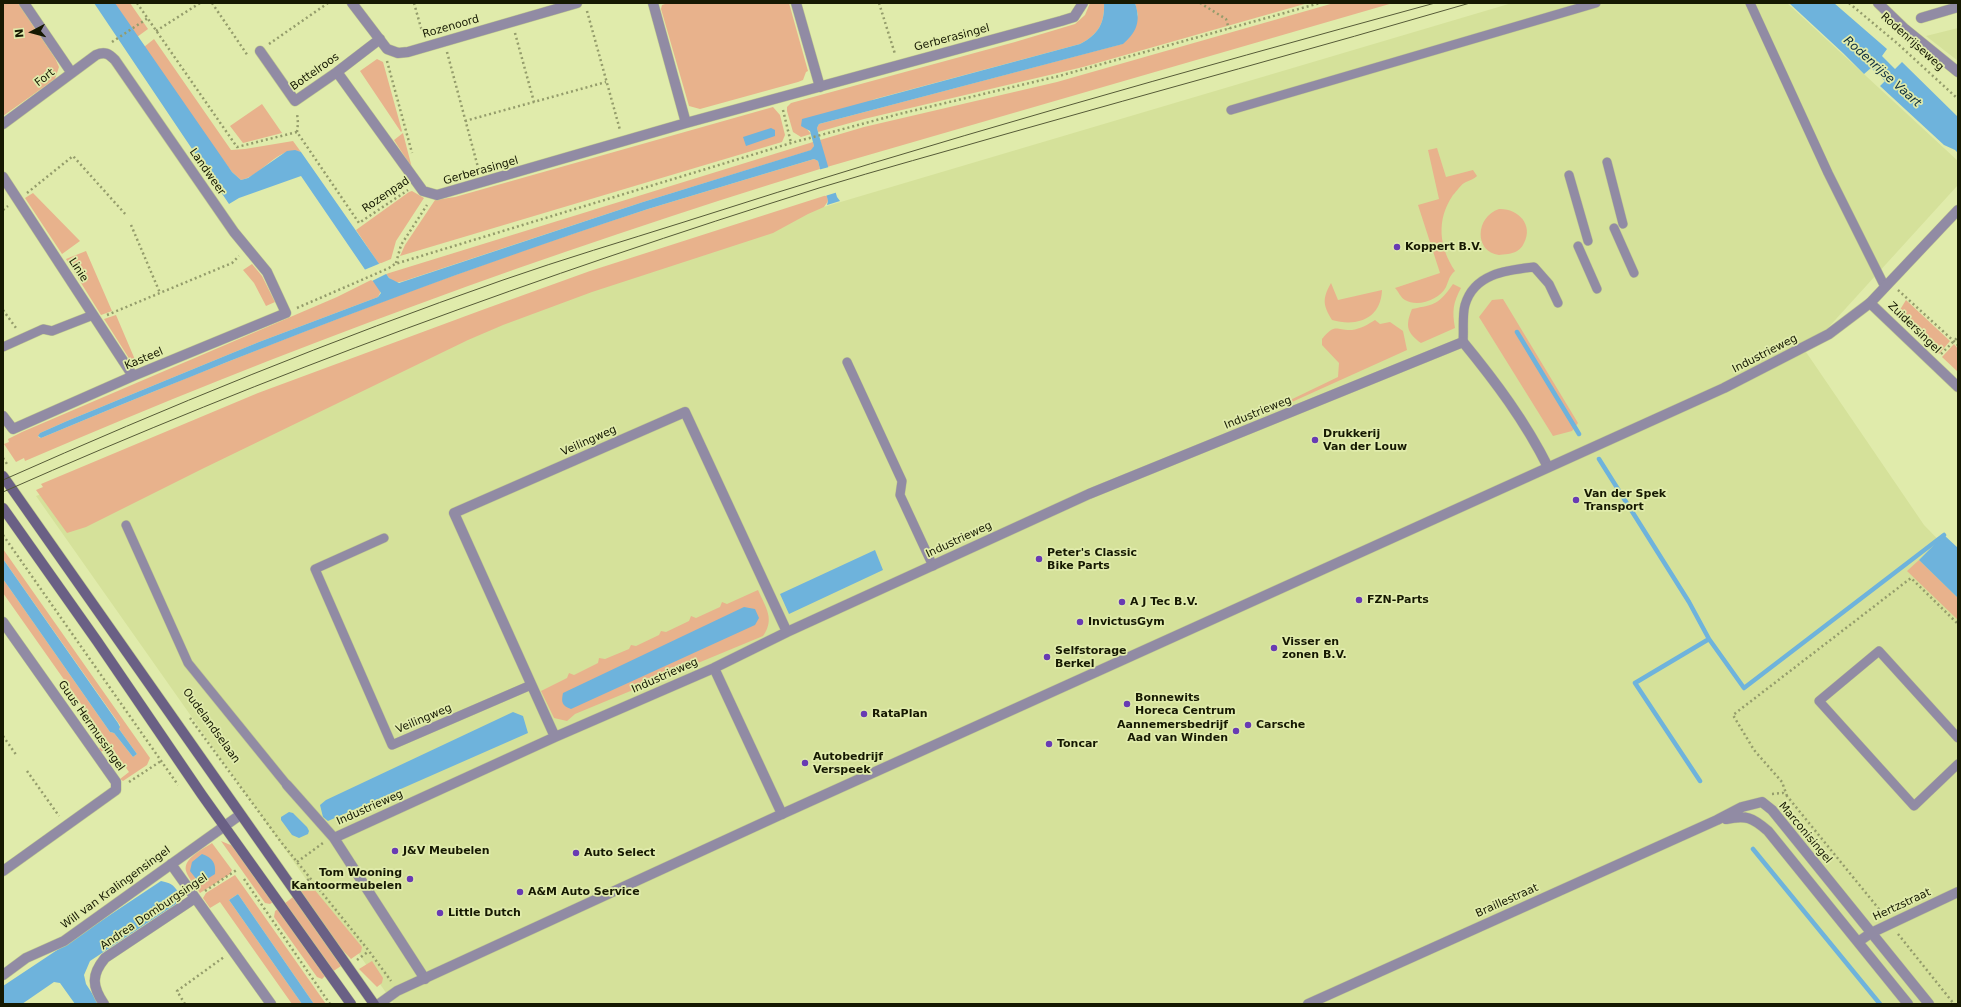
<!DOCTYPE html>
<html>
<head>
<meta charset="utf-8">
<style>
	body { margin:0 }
	#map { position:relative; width:1961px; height:1007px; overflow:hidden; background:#e0ebab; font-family:"DejaVu Sans",sans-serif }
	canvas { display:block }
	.frame { position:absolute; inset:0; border:4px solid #161902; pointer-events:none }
	.north { position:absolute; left:12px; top:12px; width:40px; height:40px; -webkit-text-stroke:3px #e0ebab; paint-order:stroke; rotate:264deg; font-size:11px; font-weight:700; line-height:16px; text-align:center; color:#161902 }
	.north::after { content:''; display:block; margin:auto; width:14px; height:18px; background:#161902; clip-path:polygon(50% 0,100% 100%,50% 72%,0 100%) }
</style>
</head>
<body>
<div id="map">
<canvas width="1961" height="1007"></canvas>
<div class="frame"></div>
<div class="north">N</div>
</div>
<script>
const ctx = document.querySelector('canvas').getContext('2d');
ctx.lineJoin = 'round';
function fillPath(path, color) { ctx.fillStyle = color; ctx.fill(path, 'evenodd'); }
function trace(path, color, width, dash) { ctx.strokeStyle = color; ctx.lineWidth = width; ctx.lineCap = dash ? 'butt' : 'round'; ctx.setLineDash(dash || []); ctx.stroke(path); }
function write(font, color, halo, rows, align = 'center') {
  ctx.font = font + ' "DejaVu Sans",sans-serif'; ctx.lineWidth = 3.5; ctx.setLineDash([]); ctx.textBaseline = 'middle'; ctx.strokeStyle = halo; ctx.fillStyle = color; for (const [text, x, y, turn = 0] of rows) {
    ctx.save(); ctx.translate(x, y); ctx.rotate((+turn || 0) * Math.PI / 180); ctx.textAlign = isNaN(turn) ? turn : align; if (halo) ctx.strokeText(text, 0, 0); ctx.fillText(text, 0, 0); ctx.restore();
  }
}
const built = new Path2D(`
	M1512 3H1787L1958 161V185L1806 352 1924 525 1958 560V1004H394L36 496 736 233Z
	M1958 28V61L1926 36Z`);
const green = new Path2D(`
	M3 3H18L55 58 59 67 55 79 3 116Z
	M114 3H130L148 29 137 37Z
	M668 3H789L808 71 806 72 803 80 798 82 700 109 689 106 661 9 662 5Z
	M1090 3H1104C1105 23 1098 35 1080 44L875 99 806 128 811 134 801 137 793 132 787 111V107L791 103 1015 42 1075 24 1085 15Z
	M1135 3H1308L1083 67 864 119 818 132 817 128 819 124 1122 44 1138 15Z
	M1334 3H1393L827 167 820 140 864 127 1057 82Z
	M154 39 231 150 245 149 293 141 301 152C278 145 262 176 241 180L232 172 216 151 144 47Z
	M377 59 383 62 402 131 401 132 360 71Z
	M262 104 282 133 243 143 230 126Z
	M773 107 780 115 785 135 782 142 400 256 405 245 435 200 455 197Z
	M403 133 412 168 394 140Z
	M813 142 814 146 812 150 643 202 404 281C396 284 391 281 386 274Z
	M1437 148 1446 177 1473 170 1477 176C1474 179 1470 180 1466 182 1461 184 1457 191 1453 195 1436 220 1439 247 1455 271 1449 276 1449 280 1446 287 1440 299 1418 308 1405 300 1401 298 1398 291 1395 288L1440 273 1418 205 1439 199 1428 150Z
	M814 159 818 161 820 169C549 252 285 349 25 461L24 458 16 462 4 444 9 442 8 439 22 432 337 297 373 279 381 291 378 297 259 342 67 421 40 433 38 437 41 438C240 355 442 275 648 209 703 192 758 176 814 159Z
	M412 191 424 198 396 241 391 259 379 264 356 230 409 192Z
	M33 193 80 241 62 254 25 198Z
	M827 195 828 201 824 207 808 214 773 233 592 292 503 325 468 340 202 469 86 527 67 533 36 490 43 487 41 484 258 393 482 310 590 271Z
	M1499 209C1517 208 1534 224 1524 243 1521 250 1515 253 1508 254 1505 254 1501 255 1499 255 1474 252 1475 217 1499 209Z
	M86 251 112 311 101 315 66 259Z
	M252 264 262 276 275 302 266 306 254 283 243 270Z
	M1331 283 1338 300 1382 290C1381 319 1357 327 1332 320 1323 305 1322 299 1331 283Z
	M1453 284 1461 288C1453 303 1452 311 1455 328L1421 343C1407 333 1405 326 1412 309 1436 304 1438 305 1453 284Z
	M1503 299 1578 423 1572 431 1553 436 1479 317 1492 300Z
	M1906 300 1950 341 1939 354 1898 313Z
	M116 315 136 362 132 363 104 319Z
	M1375 320 1380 324 1390 322 1403 331 1407 350 1283 406 1282 404 1338 377 1339 363 1322 345V339C1336 322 1336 331 1352 330 1360 329 1369 324 1375 320Z
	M1954 344 1958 349V372L1942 357Z
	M3 549 150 758 147 765 123 781 120 779 129 772 110 745 101 752 99 748 108 742 3 593V579L110 732 114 733 133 757 137 754 119 729 120 725 3 559Z
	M1919 560 1958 598V620L1907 571Z
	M758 590C766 608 775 619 763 636L575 714 567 721 554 718 541 691 567 678 569 673 574 675 598 663 599 658 605 659 629 649 631 645 636 646 659 635 661 631 666 632 689 621 691 616 696 618 720 607 722 602 727 604Z
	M221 841 233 846 273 902 270 904 265 903Z
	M212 843 232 870 230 874 200 893C196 887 188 878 186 871 183 858 203 849 212 843Z
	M235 875 245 889 326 1004H314L238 894 229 900 302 1004H292L220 902 210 908 203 898 206 893Z
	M307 887 314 889 362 947 361 952 351 959 331 938 299 893Z
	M293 897 341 966 332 972 284 904Z
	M278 909 325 976 322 979 317 977 274 917 275 911Z
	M372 961 383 978 382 983 377 987 359 969Z`);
const water = new Path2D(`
	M94 3H115L232 172 241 180 248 178 287 151 295 150 301 152 389 278 399 283 643 202 811 150 814 146 810 131 801 126 802 119 1080 44C1098 35 1105 23 1104 3H1135C1141 21 1137 32 1123 44L819 124 817 128 818 132 837 197 840 201 827 205 828 201 818 161 814 159C758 176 703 192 648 209 442 276 240 355 41 438L38 436 40 433 67 421 259 342 378 297 381 293 301 176 239 198 229 204Z
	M1789 3H1834L1887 49 1882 56 1895 69 1902 62 1958 117V153L1955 150 1944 145 1880 86 1885 81 1871 68 1864 74 1843 53Z
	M771 128 775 130V136L746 146 743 137Z
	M1944 535 1958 548V598L1919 560Z
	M875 550 883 570 789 614 780 594Z
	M3 559 118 723 120 727 119 729 137 754 133 757 114 733 110 732 3 579Z
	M744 607 755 609 759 618 755 625 571 709C562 706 561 702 563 693Z
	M513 712 523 716 528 733 328 821 323 817 320 805 326 800Z
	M289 812 293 813 307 827 309 831 308 834 299 838 292 835 281 820V817Z
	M202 854C213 858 216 863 215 874L204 881 197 880 190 871 192 862Z
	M161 881C170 883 173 884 178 892L176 904 90 961 84 975 86 984 99 1004H75L60 983 54 982 22 1004H3V986Z
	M238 894 314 1004H302L229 900Z`);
const pier = new Path2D(`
	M829 167 838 192 825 196 818 170Z
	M381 263 388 273 372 281 364 270Z`);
const stream = new Path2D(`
	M1517 332 1579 434
	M1599 459 1689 602 1709 639 1744 688 1944 535
	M1700 781 1635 683 1709 639
	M1753 849 1880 1004`);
const path = new Path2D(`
	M137 3 237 147 297 132 359 223 408 190
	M212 3 248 56
	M414 3 421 28 427 30 428 33
	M879 3 895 54
	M1200 3 1226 19 1229 29
	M1849 3 1898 44 1958 99
	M587 11 620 130
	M156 31 200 3
	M515 33 534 102
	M112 42 148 18
	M269 44 328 3
	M447 52 479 171
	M387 61 412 153
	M783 110 791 143
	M465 121 606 82
	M297 132 298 123 297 113
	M27 193 73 156 127 216
	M3 210 8 206
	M131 225 160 293
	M396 263 401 245 427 205
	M1898 290 1958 345
	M297 308 389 268 395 264 791 143 899 114 1059 76 1320 3
	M3 310 16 328
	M107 315 232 263 239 256
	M1941 354 1958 337
	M3 458 7 464
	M3 535 178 785
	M190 718 281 842 369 951 391 981
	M3 736 17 756
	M27 771 59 816
	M129 782 161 761
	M1772 794 1783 793 1787 796 1883 914
	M1787 796 1782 782 1754 750 1733 715 1911 578 1958 624
	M297 862 323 843
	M244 879 330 1004
	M303 883 311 878
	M205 891 238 869
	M1898 934 1954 1004
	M357 960 369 951
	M185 1004 177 991 224 957`);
const service = new Path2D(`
	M1750 3 1828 173 1883 283 1886 286
	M1231 110 1596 3
	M1607 162 1623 224
	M1569 175 1588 241
	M1614 228 1634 273
	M1578 246 1597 289
	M1463 342C1464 331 1462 316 1465 305 1474 273 1508 270 1534 267L1549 284 1558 303
	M3 347 43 329 52 331 93 315
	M847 362 902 481 900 495 933 566
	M126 525 188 663 287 785
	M384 538 315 569 392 745 531 685
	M1958 738 1879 651 1819 701 1914 806 1958 764`);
const minor = new Path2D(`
	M24 3 71 72
	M352 3 387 49 398 53 408 52 577 3
	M653 3 686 123
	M796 3 820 87
	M1878 3 1905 29 1958 72
	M1921 18 1958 7
	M260 51 295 101 337 72 380 39
	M337 72 423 191 437 195 686 123 1061 21 1074 17 1083 3
	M3 124 96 55C105 51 109 54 115 60L234 232 267 272 286 313 133 376 13 429 3 416
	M3 177 133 376
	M1870 303 1958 387
	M3 622 116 782V790L3 871
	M714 668 782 814
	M555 737 454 513 685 412 787 632
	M287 785 334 838 425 979
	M1726 819C1746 815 1752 817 1768 831L1908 1004
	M334 838 555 737 714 668 787 632 1089 494 1463 342C1495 381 1525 421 1548 467
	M171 864 271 1004
	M1858 942 1871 933 1958 892
	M3 975 26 958 64 941 240 815
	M104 1004C92 986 91 975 105 958L195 898
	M1308 1004 1717 820 1742 807 1762 802 1772 810 1929 1004`);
const tertiary = new Path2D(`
	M379 1004 397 991 782 814 1724 388 1829 334 1870 303 1958 210`);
const secondary = new Path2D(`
	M3 476 374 1004
	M3 508 97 641 202 795 351 1004`);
const tram = new Path2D(`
	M3 480C167 407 334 339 503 280 563 259 624 241 684 222 932 142 1183 72 1435 3
	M3 492C269 374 542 275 819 188 881 169 944 152 1006 134 1161 90 1316 48 1470 3`);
const markers = [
	[1397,247,4,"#683bb3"],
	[1315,440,4,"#683bb3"],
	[1576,500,4,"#683bb3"],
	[1039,559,4,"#683bb3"],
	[1359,600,4,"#683bb3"],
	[1122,602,4,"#683bb3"],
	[1080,622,4,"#683bb3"],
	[1274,648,4,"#683bb3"],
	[1047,657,4,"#683bb3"],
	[1127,704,4,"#683bb3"],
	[864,714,4,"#683bb3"],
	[1248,725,4,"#683bb3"],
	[1236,731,4,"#683bb3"],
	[1049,744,4,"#683bb3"],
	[805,763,4,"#683bb3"],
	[395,851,4,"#683bb3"],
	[576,853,4,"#683bb3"],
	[410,879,4,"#683bb3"],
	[520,892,4,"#683bb3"],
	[440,913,4,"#683bb3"]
];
const streetNames = [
	["Rozenoord",451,27,-16],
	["Gerberasingel",952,38,-15],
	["Rodenrijseweg",1912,42,42],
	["Bottelroos",315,72,-35],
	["Fort",45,78,-38],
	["Gerberasingel",481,171,-16],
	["Landweer",207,172,55],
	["Rozenpad",386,195,-34],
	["Linie",78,270,57],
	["Zuidersingel",1914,328,44],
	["Industrieweg",1765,354,-27],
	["Kasteel",144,359,-23],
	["Industrieweg",1258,413,-22],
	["Veilingweg",589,441,-24],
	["Industrieweg",959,540,-25],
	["Industrieweg",665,676,-24],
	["Veilingweg",424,719,-23],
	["Guus Hermussingel",91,726,55],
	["Oudelandselaan",211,726,54],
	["Industrieweg",370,808,-24],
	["Marconisingel",1805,833,50],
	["Will van Kralingensingel",116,888,-36],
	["Braillestraat",1507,901,-24],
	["Hertzstraat",1902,905,-25],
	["Andrea Domburgsingel",154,912,-34]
];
const poiNames = [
	["Koppert B.V.",1405,247],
	["Drukkerij",1323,434],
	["Van der Louw",1323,447],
	["Van der Spek",1584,494],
	["Transport",1584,507],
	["Peter's Classic",1047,553],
	["Bike Parts",1047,566],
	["FZN-Parts",1367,600],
	["A J Tec B.V.",1130,602],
	["InvictusGym",1088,622],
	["Visser en",1282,642],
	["zonen B.V.",1282,655],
	["Selfstorage",1055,651],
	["Berkel",1055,664],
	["Bonnewits",1135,698],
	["Horeca Centrum",1135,711],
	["RataPlan",872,714],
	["Aannemersbedrijf",1228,725,"right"],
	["Aad van Winden",1228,738,"right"],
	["Carsche",1256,725],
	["Toncar",1057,744],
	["Autobedrijf",813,757],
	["Verspeek",813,770],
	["J&V Meubelen",403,851],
	["Auto Select",584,853],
	["Tom Wooning",402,873,"right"],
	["Kantoormeubelen",402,886,"right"],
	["A&M Auto Service",528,892],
	["Little Dutch",448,913]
];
const waterNames = [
	["Rodenrijse Vaart",1882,72,42]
];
fillPath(built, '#d5e19a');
fillPath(green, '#e8b28c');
fillPath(water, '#6eb3dc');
fillPath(pier, '#e0ebab');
trace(stream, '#6eb3dc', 4.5);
trace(service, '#c0c990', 10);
trace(minor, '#c0c990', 11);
trace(tertiary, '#c0c990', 11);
trace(secondary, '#c0c990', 11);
trace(path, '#949c6b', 2.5, [2, 3]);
trace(service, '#918ba4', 9);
trace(minor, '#918ba4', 10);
trace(tertiary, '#918ba4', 10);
trace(secondary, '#6a6085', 10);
trace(tram, '#565b37', 1);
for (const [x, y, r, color] of markers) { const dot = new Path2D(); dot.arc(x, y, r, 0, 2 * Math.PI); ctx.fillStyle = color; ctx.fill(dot); trace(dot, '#e0ebab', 1.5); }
write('11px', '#161902', '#e0ebab', streetNames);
write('bold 11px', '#161902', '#e0ebab', poiNames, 'left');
write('italic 12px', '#0e2e3f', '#e0ebab', waterNames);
</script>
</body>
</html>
